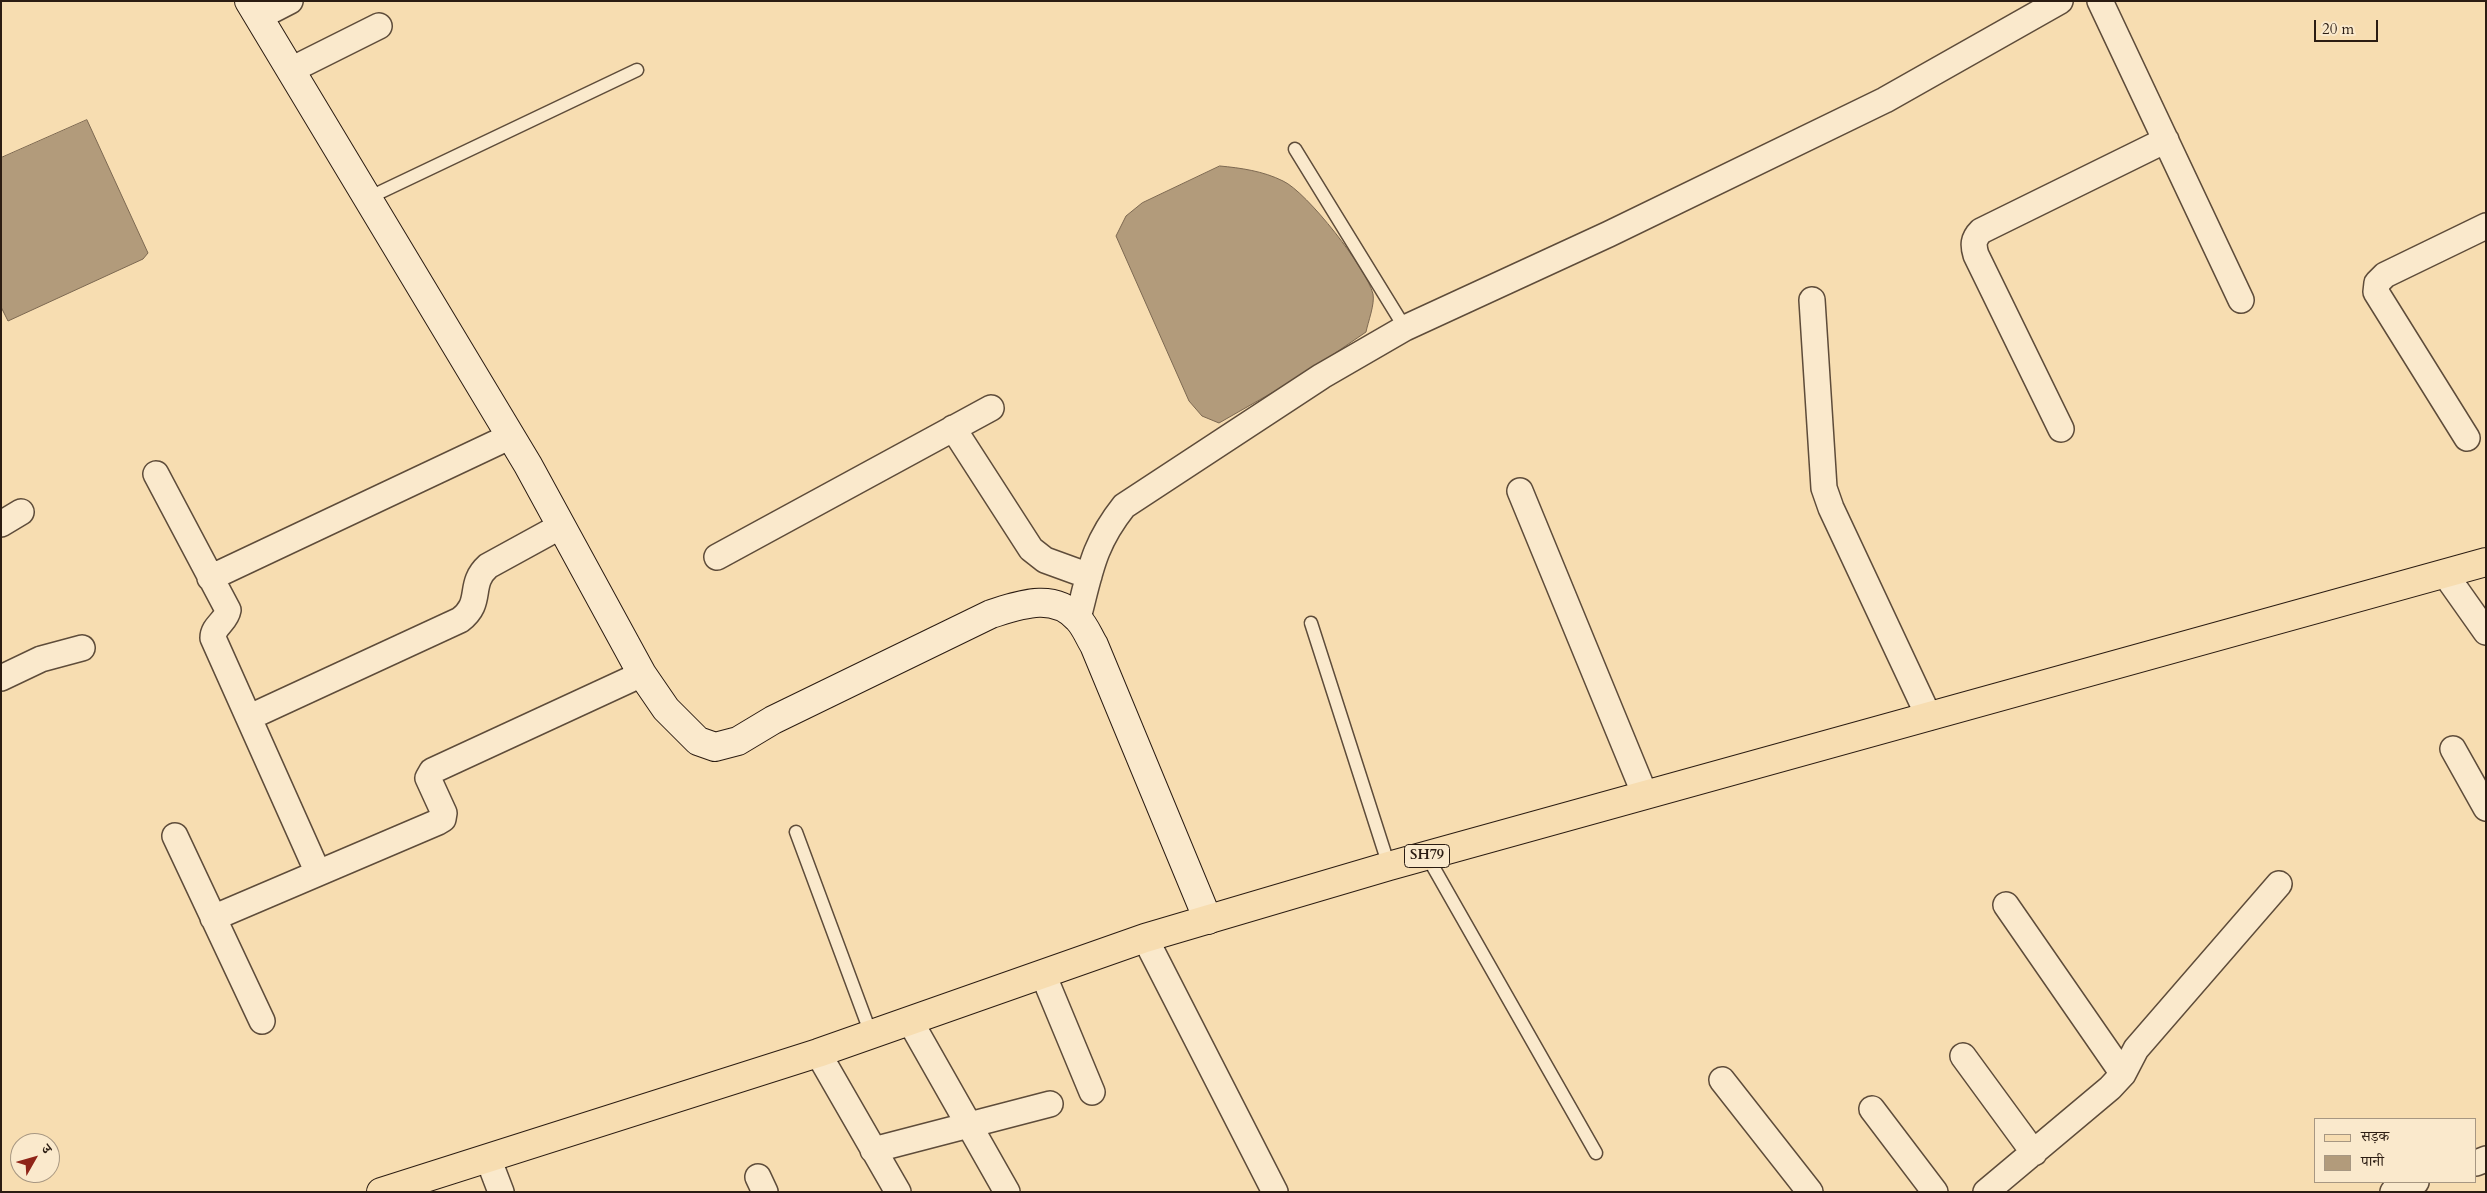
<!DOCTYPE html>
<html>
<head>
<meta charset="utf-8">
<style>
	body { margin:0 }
	#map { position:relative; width:2487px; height:1193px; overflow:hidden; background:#f7ddb1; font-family:Cardo,"Noto Serif Devanagari",serif }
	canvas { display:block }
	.frame { position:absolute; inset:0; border:2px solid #2b1c12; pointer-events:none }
	.legend { position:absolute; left:2314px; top:1118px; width:162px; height:65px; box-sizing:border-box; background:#fae9cc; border:1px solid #a79782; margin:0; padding:6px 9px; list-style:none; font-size:15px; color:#2b1c12 }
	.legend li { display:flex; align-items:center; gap:10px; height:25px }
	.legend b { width:25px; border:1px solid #a79782 }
	.north { position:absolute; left:10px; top:1133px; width:50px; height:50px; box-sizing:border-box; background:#fae9cc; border:1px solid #a79782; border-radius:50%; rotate:52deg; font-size:14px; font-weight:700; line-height:20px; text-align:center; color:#2b1c12 }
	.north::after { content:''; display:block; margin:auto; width:18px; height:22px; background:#8f2418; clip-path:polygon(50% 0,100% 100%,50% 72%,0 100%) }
	.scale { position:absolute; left:2314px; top:20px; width:64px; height:22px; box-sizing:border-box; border:2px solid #2b1c12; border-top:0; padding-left:6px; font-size:15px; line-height:18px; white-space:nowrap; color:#2b1c12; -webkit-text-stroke:4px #fae9cc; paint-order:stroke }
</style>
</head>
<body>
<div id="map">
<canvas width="2487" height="1193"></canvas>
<div class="frame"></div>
<ul class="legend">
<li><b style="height:6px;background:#f7ddb1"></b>सड़क</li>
<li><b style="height:14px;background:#b29b7b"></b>पानी</li>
</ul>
<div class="north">उ</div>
<div class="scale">20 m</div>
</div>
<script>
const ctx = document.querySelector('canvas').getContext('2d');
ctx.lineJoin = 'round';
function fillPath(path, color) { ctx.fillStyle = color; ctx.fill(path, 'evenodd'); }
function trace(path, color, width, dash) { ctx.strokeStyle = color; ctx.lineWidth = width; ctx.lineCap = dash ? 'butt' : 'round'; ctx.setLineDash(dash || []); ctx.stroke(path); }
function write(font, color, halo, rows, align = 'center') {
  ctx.font = font + ' Cardo,serif'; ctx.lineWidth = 4; ctx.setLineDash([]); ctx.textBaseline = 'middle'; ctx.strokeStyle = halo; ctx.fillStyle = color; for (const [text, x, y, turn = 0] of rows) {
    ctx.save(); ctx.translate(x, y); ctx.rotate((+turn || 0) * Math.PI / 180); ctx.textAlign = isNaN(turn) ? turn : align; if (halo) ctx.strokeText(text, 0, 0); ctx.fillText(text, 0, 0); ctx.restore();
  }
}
const water = new Path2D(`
	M87 120 148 253 143 259 8 321 1 307V158Z
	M1220 166C1241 168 1263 171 1283 181 1307 192 1367 269 1373 294 1375 304 1368 322 1366 332L1303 375 1219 423 1202 416 1189 401 1116 236 1126 216 1142 203Z`);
const lane = new Path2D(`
	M1295 149 1405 328
	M368 198 637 70
	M1311 623 1389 866
	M796 832 871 1034
	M1427 856 1596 1153`);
const street = new Path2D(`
	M2100 1 2241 300
	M259 17 290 1
	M291 70 379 26
	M1812 300 1824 488 1831 508 1929 717
	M953 428 1031 549 1045 560 1089 576
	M2061 429 1976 255C1973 245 1973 239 1981 231L2166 140
	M2467 438 2376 292 2377 283 2385 275 2486 226
	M156 474 228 610C226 622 213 626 213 638L318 873
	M1520 491 1645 795
	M1 524 21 512
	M717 557 991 408
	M2445 574 2486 632
	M210 578 511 436
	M1078 618C1090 572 1093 545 1124 506L1322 376 1405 328 1609 234 1885 100 2060 1
	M1 678 41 659 82 648
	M250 717 460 620C484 602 467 585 488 566L561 526
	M2453 749 2486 808
	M175 836 262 1021
	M2006 905 2123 1074
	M213 918 438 822 443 819 444 813 428 778 432 771 642 674
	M1145 938 1275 1192
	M1043 974 1092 1092
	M910 1021 1007 1192
	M818 1053 898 1192
	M1963 1056 2034 1153
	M1722 1080 1810 1192
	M1872 1109 1935 1192
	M873 1150 1050 1104
	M488 1158 501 1192
	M2476 1163 2486 1159
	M758 1177 765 1192
	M1986 1192 2110 1088 2123 1074 2136 1049 2279 884
	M2393 1192 2416 1182`);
const secondary = new Path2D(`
	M249 1 528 465 642 674 666 709 698 741 715 747 738 741 773 720 991 614C1020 605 1054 592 1078 619 1085 626 1089 637 1094 645L1208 920`);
const primary = new Path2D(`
	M381 1192 818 1053 1145 938 1389 866 2486 562`);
const shields = [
	[1427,856,45]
];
const shieldNames = [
	["SH79",1427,856]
];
fillPath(water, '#b29b7b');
trace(water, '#7c6851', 1);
trace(lane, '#5e4c3a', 15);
trace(street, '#5e4c3a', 28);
trace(secondary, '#2b1c12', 30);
trace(primary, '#2b1c12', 30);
trace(lane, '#fae9cc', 12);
trace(street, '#fae9cc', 25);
trace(secondary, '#fae9cc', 28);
trace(primary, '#f7ddb1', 28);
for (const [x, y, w] of shields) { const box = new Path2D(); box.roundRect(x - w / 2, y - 11.5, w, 23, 4); ctx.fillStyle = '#fae9cc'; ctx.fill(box); trace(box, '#2b1c12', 1); }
write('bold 14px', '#2b1c12', null, shieldNames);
</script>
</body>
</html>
